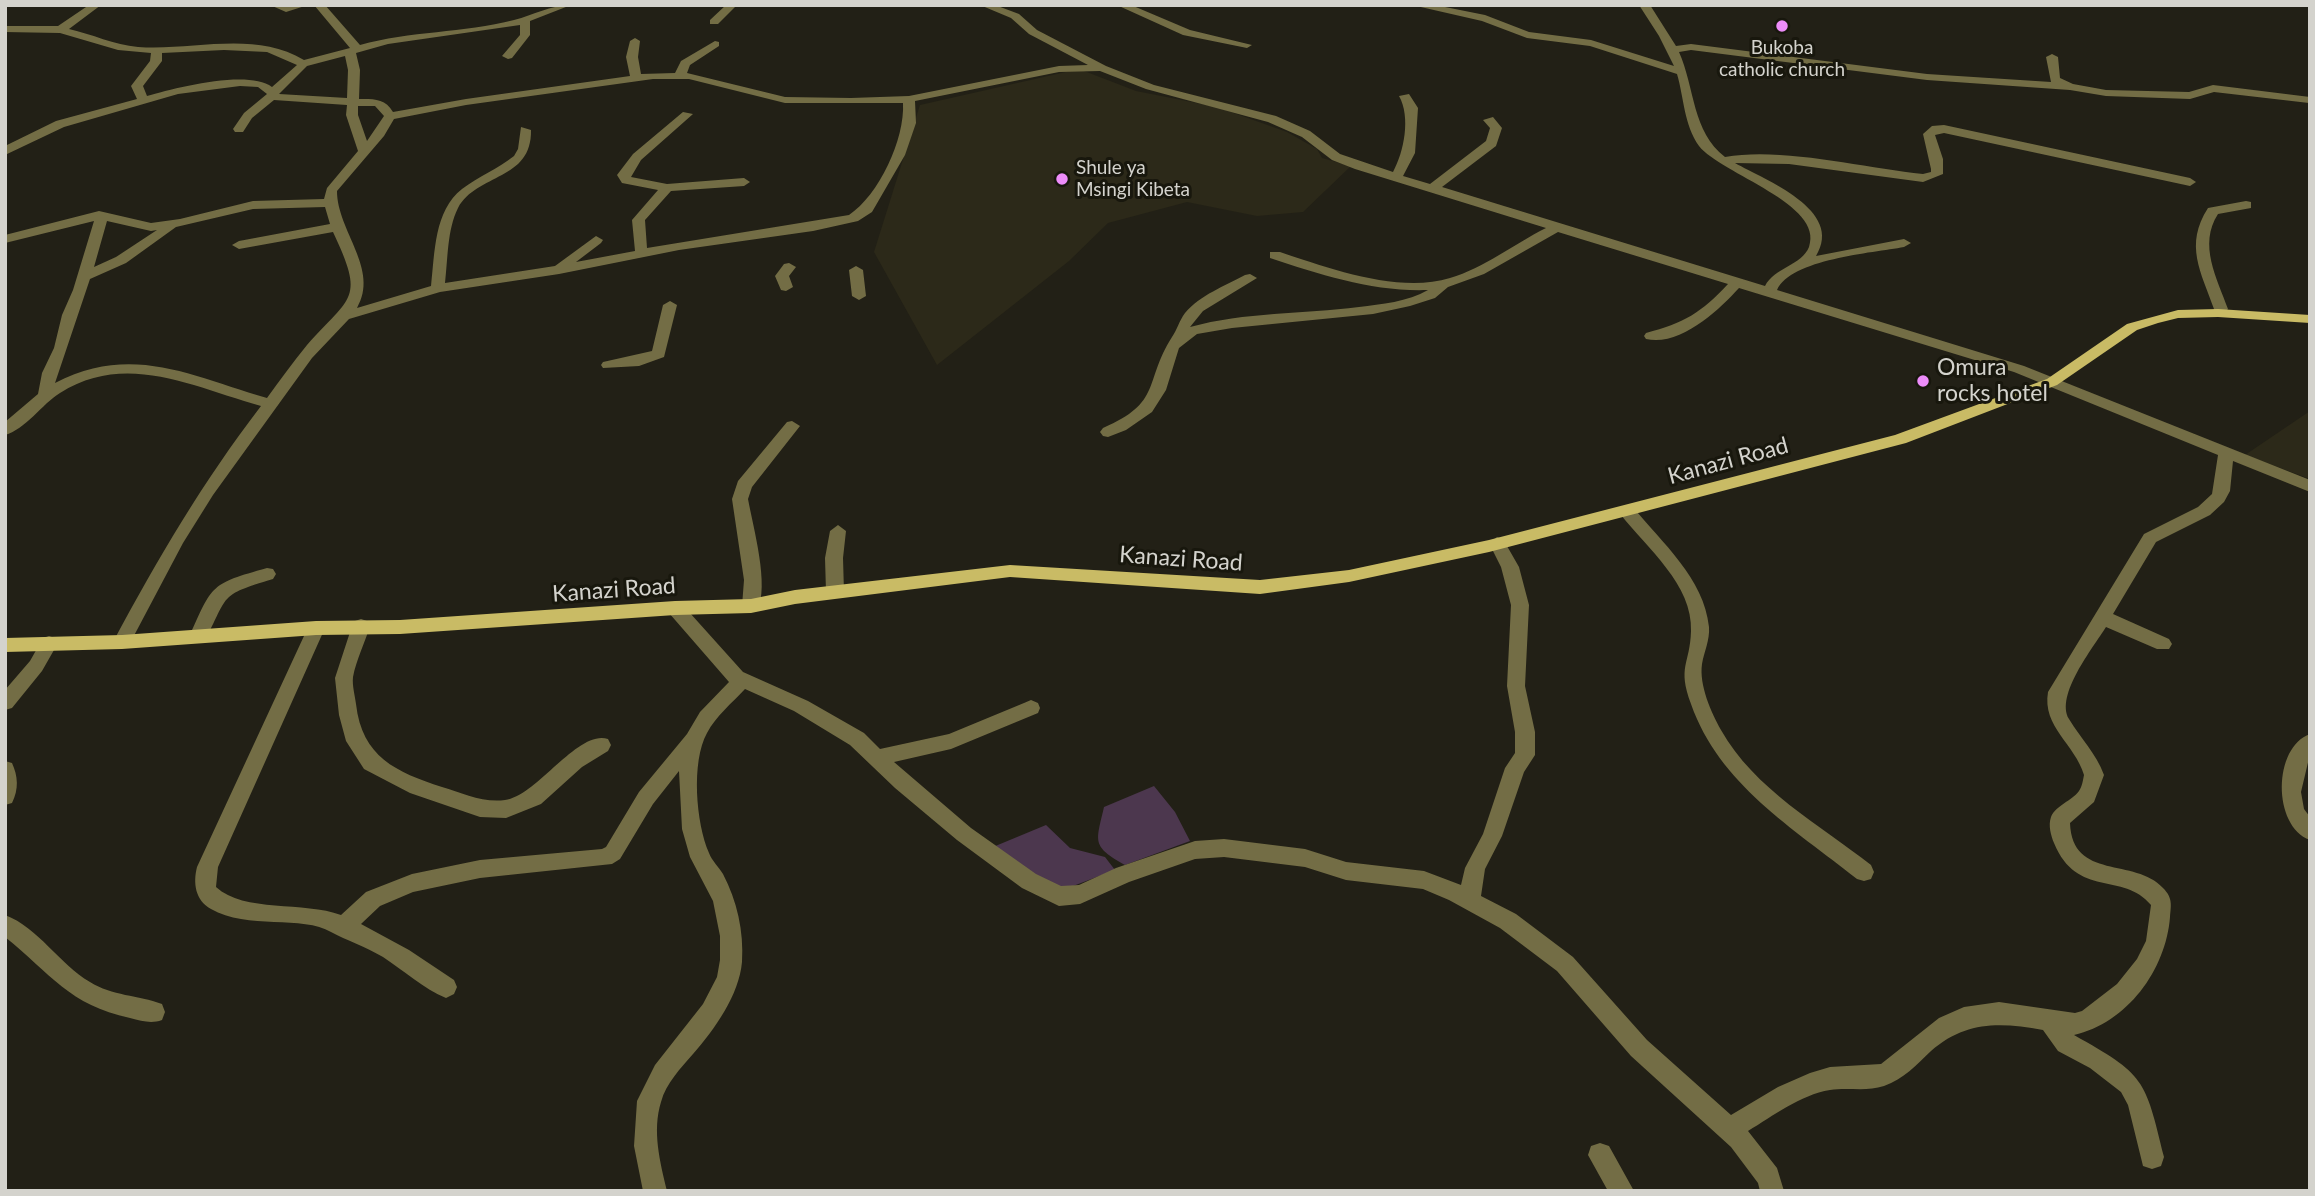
<!DOCTYPE html>
<html>
<head>
<meta charset="utf-8">
<style>
	body { margin:0 }
	#map { position:relative; width:2315px; height:1196px; overflow:hidden; background:#222016; font-family:Lato,sans-serif }
	canvas { display:block }
	.frame { position:absolute; inset:0; border:7px solid #d4d3cd; pointer-events:none }
</style>
</head>
<body>
<div id="map">
<canvas width="2315" height="1196"></canvas>
<div class="frame"></div>
</div>
<script>
const ctx = document.querySelector('canvas').getContext('2d');
ctx.lineJoin = 'round';
function fillPath(path, color) { ctx.fillStyle = color; ctx.fill(path, 'evenodd'); }
function trace(path, color, width, dash) { ctx.strokeStyle = color; ctx.lineWidth = width; ctx.lineCap = dash ? 'butt' : 'round'; ctx.setLineDash(dash || []); ctx.stroke(path); }
function write(font, color, halo, rows, align = 'center') {
  ctx.font = font + ' Lato,sans-serif'; ctx.lineWidth = 6; ctx.setLineDash([]); ctx.textBaseline = 'middle'; ctx.strokeStyle = halo; ctx.fillStyle = color; for (const [text, x, y, turn = 0] of rows) {
    ctx.save(); ctx.translate(x, y); ctx.rotate((+turn || 0) * Math.PI / 180); ctx.textAlign = isNaN(turn) ? turn : align; if (halo) ctx.strokeText(text, 0, 0); ctx.fillText(text, 0, 0); ctx.restore();
  }
}
const built = new Path2D(`
	M1079 69 1136 91 1217 107 1287 132 1317 149 1322 158 1351 166 1303 212 1257 216 1187 202 1108 223 1069 261 937 365 874 252 920 105Z
	M2310 411V479L2245 455Z`);
const green = new Path2D(`
	M1154 786 1175 812 1190 841 1125 865C1091 846 1096 842 1104 807Z
	M1046 825 1070 848 1105 857 1115 870 1060 891 993 847Z`);
const minor = new Path2D(`
	M89 5H101L69 29C92 34 114 45 138 47 194 51 253 30 304 60L350 48 314 5H325L360 45C410 31 463 33 514 20 534 15 550 5 571 5L530 21V35L512 58 508 59 502 56 520 35V25L388 44 356 53 360 70 359 99C373 99 385 98 393 112L466 99 630 76 626 57 630 41 635 38 640 41 638 57 641 74 675 73 681 61 715 41 719 42V46L690 65 687 73 785 97 851 98 909 96 1059 66 1088 65 1029 34 1011 18 980 5H995L1019 14 1037 30 1106 66 1154 85 1276 116 1310 131 1340 154 1393 172C1404 152 1411 117 1399 96L1409 94 1418 108 1415 153 1403 176 1430 184 1486 141 1490 128 1483 120 1493 117 1502 128 1496 146 1442 187 1765 286C1774 268 1802 265 1809 247 1825 204 1721 174 1699 146 1684 125 1684 98 1677 74L1590 46 1527 38 1482 21 1412 5H1435L1485 15 1529 32 1591 40 1674 66 1659 36 1639 5H1650L1676 46 1691 44 1927 74 2051 82 2046 57 2052 54 2058 57 2060 78 2073 84 2106 90 2189 92 2213 85 2310 97 2309 103 2214 92 2190 99 2106 96 2070 90 1927 80 1691 50 1679 52C1695 88 1692 132 1725 157 1783 147 1863 168 1923 174L1931 172V169L1923 134 1932 126 1944 125 2190 178 2196 182 2190 186 1944 133 1935 135 1943 159V174L1923 182 1789 164 1735 163C1765 180 1845 210 1816 256L1904 239 1911 243 1904 247C1872 253 1791 259 1777 290L2024 366 2310 480V492L2233 461 2230 491 2224 502 2210 515 2156 542 2113 614 2169 639 2172 644 2169 649H2157L2106 627C2093 648 2055 695 2069 719 2081 739 2096 753 2104 775L2094 802 2070 823C2072 881 2135 857 2163 888 2173 898 2171 905 2170 917 2166 970 2127 1023 2074 1035 2145 1075 2145 1078 2164 1157L2161 1166 2152 1169 2143 1166 2128 1105 2121 1092 2090 1068 2058 1051 2043 1030C2000 1022 1965 1021 1931 1051 1916 1065 1904 1079 1884 1086 1866 1092 1848 1087 1830 1090 1800 1095 1773 1116 1748 1131L1777 1168 1784 1191H1760L1758 1183 1731 1147 1631 1056 1557 971 1500 928 1449 900 1423 889 1346 880 1305 867 1224 857 1195 859 1129 882 1080 904 1059 906 1022 888 957 840 895 788 850 745 794 711 745 689C732 703 716 716 707 733 691 762 696 823 709 853 712 861 719 867 723 874 737 901 744 931 742 962 739 995 715 1029 693 1054 681 1068 666 1083 661 1102 652 1131 660 1162 667 1191H643L634 1146 637 1101 655 1065 703 1004 717 977 720 960V936L713 901 690 857 682 829 679 771 653 804 620 859 612 864 480 878 413 892 380 906 361 924 409 950 454 980 457 987 454 994 446 998C424 989 403 970 383 957 366 947 346 940 331 932 303 915 247 930 211 909 195 900 193 883 197 867L310 623H322L325 628 218 867 216 887C244 913 304 901 341 915L366 892 412 874 480 860 602 849 606 847 639 792 687 734 700 712 729 682 669 613 666 608 669 603H681L743 672 808 701 864 733 880 749 949 734 1024 703 1031 700 1038 703 1040 708 1038 713 951 749 894 762 971 828 1036 874 1061 886 1079 885 1116 868 1195 841 1224 839 1305 849 1346 862 1424 871 1461 885 1465 868 1483 834 1505 768 1515 753V732L1507 686 1511 605 1501 567 1489 543 1497 537 1503 539 1519 567 1529 605 1525 686 1535 732V755L1524 772 1502 836 1485 869 1481 896 1516 914 1573 957 1647 1040 1731 1115 1778 1087 1810 1073 1830 1067 1881 1064 1939 1018 1964 1007 1999 1002 2075 1013 2082 1011 2117 984 2137 959 2146 941 2151 905C2123 871 2077 899 2054 843 2051 836 2048 825 2051 817 2056 805 2072 801 2079 791 2082 787 2083 780 2084 775 2075 744 2042 727 2048 692L2144 534 2198 507 2212 494 2218 455 2014 372 1739 288C1719 310 1680 347 1646 339L1644 336 1646 333C1684 323 1701 313 1728 284L1558 232 1484 274 1448 287 1435 298 1410 306 1373 314 1232 328 1197 334 1179 348 1166 390 1152 412 1126 430 1108 437 1103 436 1100 432 1103 428C1163 402 1143 383 1172 337 1177 330 1179 321 1185 313 1200 295 1225 286 1245 275L1250 274 1257 278 1203 311 1190 327C1245 312 1303 314 1359 307 1381 304 1408 302 1428 290 1374 292 1321 275 1270 258V252H1280C1328 268 1399 294 1450 278 1484 268 1514 244 1546 228L1355 169 1332 160 1302 137 1268 122 1146 89 1100 71 1059 72 915 101 916 123 905 155 872 212 858 221 813 231 679 250 559 274 440 292 349 319 312 358 213 495 183 543 128 647H116L113 642C159 557 202 483 261 406 193 387 126 351 60 393 42 404 26 429 5 435V422L38 394 42 373 54 348 62 315 73 290 94 221 5 243V235L99 211 151 223 180 219 253 201 324 199 327 188 358 151 346 115 347 105 274 100 252 118 243 132H235L233 129 244 113 267 94 258 87 240 86 178 94 64 127 5 155V146L56 121 137 99 131 86 150 61 151 53 118 50 60 33 5 32V26H58ZM224 50 267 52 297 65 272 87C248 69 175 88 147 96L143 86 162 61V53ZM345 56 348 70 347 98 279 94 307 66ZM653 79H689L785 103H903C905 139 879 195 849 215L647 248 645 220 671 191 744 186 750 182 744 178 667 184 631 177 641 160 693 114 683 112 633 154 617 175 622 183 658 190 632 220 635 251 576 262 601 243 603 240 596 236 555 266 445 283C448 259 447 230 458 208 477 173 532 181 531 130L521 127 518 149 514 156C498 169 479 176 462 189 434 211 435 252 431 286L357 308C380 269 337 231 337 191L384 136 394 119 466 105ZM358 106H375L384 116 367 141 358 115ZM325 207 330 224 239 241 232 245 239 249 333 232C365 300 352 295 307 345 293 362 280 380 267 398 191 376 132 343 55 383L90 279 126 263 176 227 253 209ZM107 221 151 231 157 230 116 257 94 267Z
	M270 5H308L286 12Z
	M726 5H737L718 24H710V20Z
	M1131 5 1190 30 1252 45 1247 48 1183 35 1119 6Z
	M2246 201 2251 202V208L2218 214C2198 245 2217 278 2228 309L2223 316H2213L2211 313 2214 309C2201 272 2184 245 2208 208Z
	M789 263 796 267 789 276 793 287 786 291 781 290 775 276 784 264Z
	M856 266 863 270 866 296 859 300 852 296 849 270Z
	M670 301 677 305 664 357 639 366 603 368 601 365 603 362 652 351 663 305Z
	M792 421 800 426 752 487 748 499C753 527 770 586 757 611H745L742 606 744 580 732 499 738 481 787 422Z
	M1627 505 1633 507C1662 543 1704 578 1709 627 1710 640 1704 652 1702 664 1699 685 1711 712 1721 730 1754 789 1820 825 1871 865L1874 872 1871 879 1864 881 1857 879C1793 828 1719 784 1691 704 1677 666 1690 665 1691 631 1693 585 1647 548 1621 515L1619 511 1621 507Z
	M838 525 846 531 843 558 844 592 841 597H829L826 592 825 558 830 531Z
	M267 568 273 569 276 574 273 579C217 596 230 594 204 642H192L189 637C213 584 210 584 267 568Z
	M361 619 367 621 370 626C365 642 356 661 353 677 352 685 355 696 356 704 362 757 396 772 442 787 462 793 483 803 505 800 537 796 578 729 608 739L611 745 608 751 582 767 541 804 506 818 480 817 410 793 364 769 346 741 339 715 335 678 352 626 355 621Z
	M49 636 55 638 58 643 42 671 12 708 5 710V690L30 661 43 638Z
	M2310 734V754L2301 792 2304 809 2310 817V840C2272 826 2273 747 2310 734Z
	M5 761 12 763C18 776 19 789 12 803L5 805Z
	M5 915C39 928 59 964 90 982 112 996 138 995 162 1004L165 1012 162 1020C151 1024 142 1021 130 1018 69 1005 51 974 5 937Z
	M1600 1143 1609 1146 1634 1191H1608L1588 1155 1591 1146Z`);
const major = new Path2D(`
	M2218 309 2310 315V323L2218 317 2178 318 2158 323 2137 330 2057 385 1906 443 1489 552 1349 582 1260 594 1010 577 795 604 751 613 675 615 400 634 316 635 122 649 5 652V638L122 635 316 621 400 620 675 601 751 599 795 590 1010 565 1260 580 1349 570 1489 540 1895 435 2047 379 2127 324 2178 310Z`);
const markers = [
	[1782,26,7,"#ed8cf9"],
	[1062,179,7,"#ed8cf9"],
	[1923,381,7,"#ed8cf9"]
];
const farPoinames = [
	["Bukoba",1782,48],
	["catholic church",1782,70],
	["Shule ya",1076,168,"left"],
	["Msingi Kibeta",1076,190,"left"]
];
const poiNames = [
	["Omura",1937,368],
	["rocks hotel",1937,394]
];
const streetNames = [
	["Kanazi Road",1728,461,-15],
	["Kanazi Road",1181,559,4],
	["Kanazi Road",614,590,-4]
];
fillPath(built, '#2c2919');
fillPath(green, '#4c374e');
fillPath(minor, '#736d45');
fillPath(major, '#c9bb65');
for (const [x, y, r, color] of markers) { const dot = new Path2D(); dot.arc(x, y, r, 0, 2 * Math.PI); ctx.fillStyle = color; ctx.fill(dot); trace(dot, '#18170d', 2.5); }
write('19px', '#d4d3cd', '#18170d', farPoinames);
write('23px', '#d4d3cd', '#18170d', poiNames, 'left');
write('23px', '#d4d3cd', '#18170d', streetNames);
</script>
</body>
</html>
